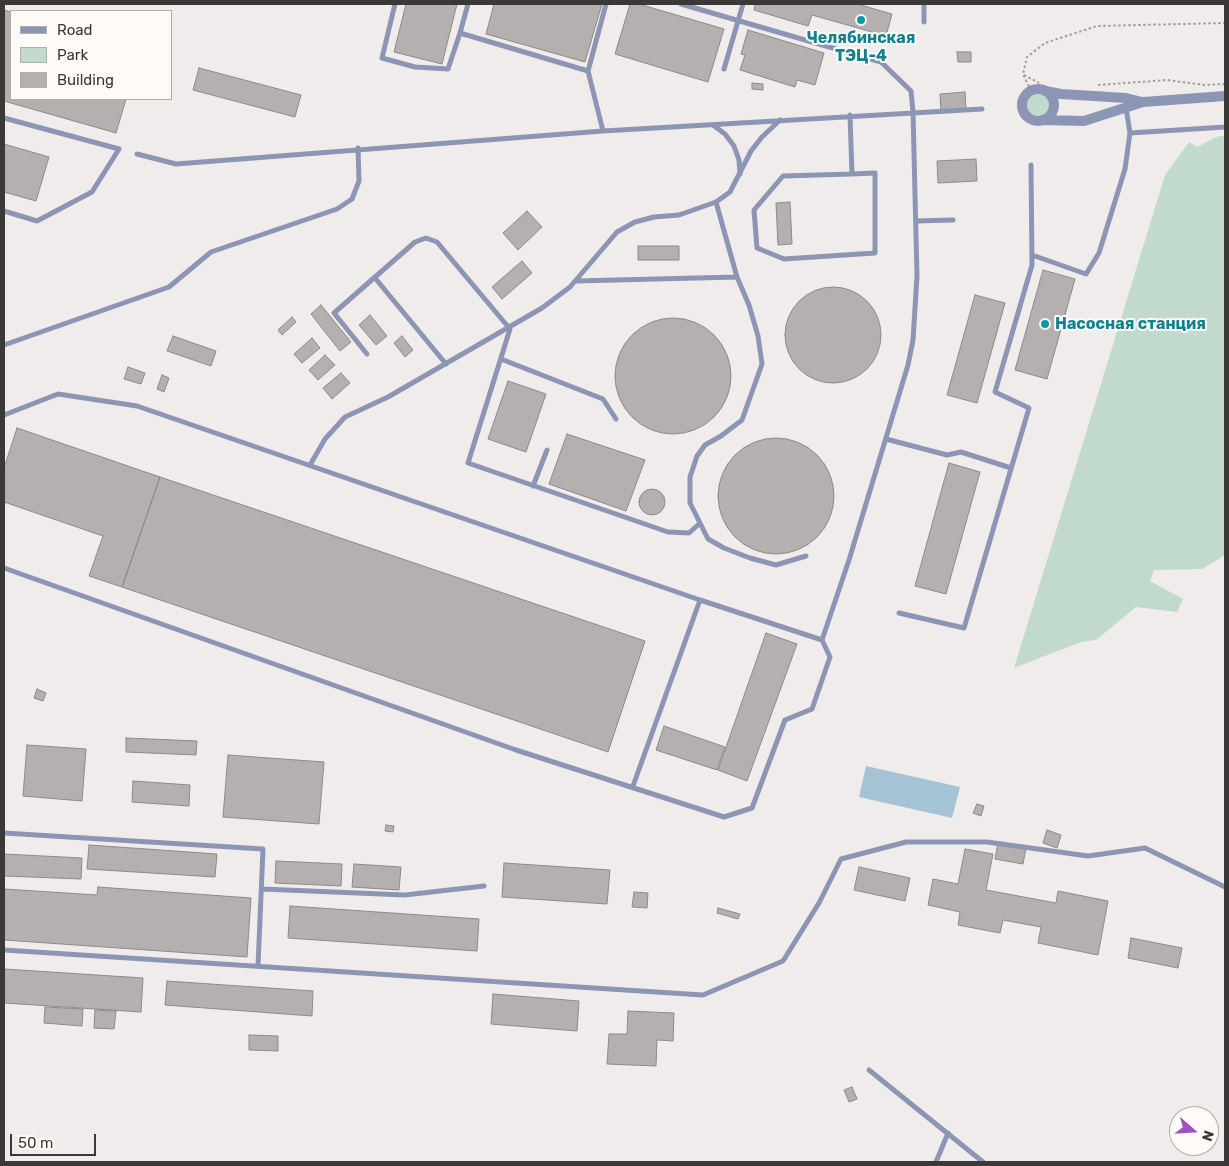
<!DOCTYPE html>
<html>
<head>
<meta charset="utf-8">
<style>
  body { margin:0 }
  #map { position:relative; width:1229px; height:1166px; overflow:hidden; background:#f0eceb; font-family:Rubik,sans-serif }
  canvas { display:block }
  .frame { position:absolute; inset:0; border:5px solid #3a3938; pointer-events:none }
  .legend { position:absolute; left:10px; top:10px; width:162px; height:90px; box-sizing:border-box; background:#fefaf8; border:1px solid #b0adab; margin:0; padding:6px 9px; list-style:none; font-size:15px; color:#3a3938 }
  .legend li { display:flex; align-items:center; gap:10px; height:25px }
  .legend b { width:25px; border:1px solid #b0adab }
  .north { position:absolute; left:1169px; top:1106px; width:50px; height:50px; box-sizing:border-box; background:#fefaf8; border:1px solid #b0adab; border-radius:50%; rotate:109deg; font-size:14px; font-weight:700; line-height:20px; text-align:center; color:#3a3938 }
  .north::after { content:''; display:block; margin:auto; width:18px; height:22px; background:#a150c0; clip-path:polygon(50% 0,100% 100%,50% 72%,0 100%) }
  .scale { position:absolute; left:10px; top:1134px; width:86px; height:22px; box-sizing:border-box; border:2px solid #3a3938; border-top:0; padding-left:6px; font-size:15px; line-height:18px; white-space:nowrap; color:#3a3938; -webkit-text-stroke:4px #fefaf8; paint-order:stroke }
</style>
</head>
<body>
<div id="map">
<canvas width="1229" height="1166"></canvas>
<div class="frame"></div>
<ul class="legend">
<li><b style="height:6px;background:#8c96b4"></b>Road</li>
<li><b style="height:14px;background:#c2d9ce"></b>Park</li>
<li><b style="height:14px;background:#b4b0af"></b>Building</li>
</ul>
<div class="north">N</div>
<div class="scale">50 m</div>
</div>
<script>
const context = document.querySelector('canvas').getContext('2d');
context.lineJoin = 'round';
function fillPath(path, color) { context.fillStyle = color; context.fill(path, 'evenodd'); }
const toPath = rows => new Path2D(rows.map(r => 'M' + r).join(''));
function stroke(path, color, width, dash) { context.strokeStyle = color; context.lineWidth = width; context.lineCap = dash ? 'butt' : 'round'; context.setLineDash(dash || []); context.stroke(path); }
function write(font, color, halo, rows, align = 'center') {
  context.font = font + ' Rubik,sans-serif'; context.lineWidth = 4; context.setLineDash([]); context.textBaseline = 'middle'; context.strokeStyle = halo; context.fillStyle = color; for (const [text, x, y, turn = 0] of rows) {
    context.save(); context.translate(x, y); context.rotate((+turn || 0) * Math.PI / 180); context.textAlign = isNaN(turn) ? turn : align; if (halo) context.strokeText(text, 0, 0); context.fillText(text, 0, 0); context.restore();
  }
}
fillPath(toPath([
  '1026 106a12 12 0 1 1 24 0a12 12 0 1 1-24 0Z',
  [1219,136,1225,136,1225,555,1202,569,1154,570,1150,581,1183,599,1177,612,1136,607,1096,640,1081,642,1014,668,1165,175,1189,142,1197,147]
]), '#c2d9ce');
fillPath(toPath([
  [866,766,960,787,952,818,859,797]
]), '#a4c3d4');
const building = toPath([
  [406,4,457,4,442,64,394,52,406,4],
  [494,4,602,4,585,62,486,34,494,4],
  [630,4,639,4,724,29,708,82,615,54,630,4],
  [755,4,857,4,892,14,886,36,812,15,808,26,754,10,755,4],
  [4,10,11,12,11,99,126,99,116,133,4,101,4,10],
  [748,30,824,53,815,85,797,80,795,87,740,70,745,55,741,54,748,30],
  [957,52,971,52,971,62,958,62,957,52],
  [199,68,301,95,295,117,193,90,199,68],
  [752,83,763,84,763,90,752,89,752,83],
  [965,92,966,111,941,113,940,94,965,92],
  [4,144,49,157,36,201,4,192,4,144],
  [976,159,977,181,938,183,937,161,976,159],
  [790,202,792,244,778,245,776,203,790,202],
  [527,211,542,227,518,250,503,233,527,211],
  [638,246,679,246,679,260,638,260,638,246],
  [522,261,532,273,502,299,492,287,522,261],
  [1043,270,1075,279,1047,379,1015,370,1043,270],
  '785 335a48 48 0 1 1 96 0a48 48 0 1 1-96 0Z',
  [975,295,1005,303,977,403,947,395,975,295],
  [321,305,351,342,340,351,311,314,321,305],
  [370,315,387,336,376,345,359,325,370,315],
  [292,317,296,322,282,335,278,330,292,317],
  '615 376a58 58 0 1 1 116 0a58 58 0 1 1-116 0Z',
  [173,336,216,351,211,366,167,351,173,336],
  [402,336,413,350,405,357,394,343,402,336],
  [312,338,320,348,302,363,294,354,312,338],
  [325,355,335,365,318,380,309,370,325,355],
  [128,367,145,373,141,384,124,379,128,367],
  [341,373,350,383,332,399,323,388,341,373],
  [162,375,169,378,164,392,157,389,162,375],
  [508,381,546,394,526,452,488,439,508,381],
  [17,428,160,477,122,587,89,576,103,536,4,502,4,468,17,428],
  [567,434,645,460,626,511,549,484,567,434],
  '718 496a58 58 0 1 1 116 0a58 58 0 1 1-116 0Z',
  [949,463,980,472,946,594,915,586,949,463],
  [160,477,645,641,608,752,122,587,160,477],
  '639 502a13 13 0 1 1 26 0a13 13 0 1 1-26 0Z',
  [766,633,797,644,747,781,718,770,766,633],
  [37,689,46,693,43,701,34,698,37,689],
  [664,726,725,747,717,770,656,750,664,726],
  [126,738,197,741,196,755,126,752,126,738],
  [27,745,86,749,82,801,23,796,27,745],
  [228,755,324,762,319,824,223,817,228,755],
  [133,781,190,785,189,806,132,802,133,781],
  [977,804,984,806,981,816,973,813,977,804],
  [386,825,394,826,393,832,385,831,386,825],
  [1047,830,1061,835,1057,848,1043,843,1047,830],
  [998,843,1026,848,1023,864,995,859,998,843],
  [89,845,217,854,215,877,87,869,89,845],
  [965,849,993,854,986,890,1056,903,1058,891,1108,901,1098,955,1038,943,1041,927,1003,920,1000,933,958,925,960,912,928,905,933,879,958,884,965,849],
  [4,854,82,858,81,879,4,876,4,854],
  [276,861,342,864,341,886,275,883,276,861],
  [504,863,610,870,607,904,502,897,504,863],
  [354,864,401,867,399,890,352,887,354,864],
  [859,867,910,878,905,901,854,890,859,867],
  [98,887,251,898,247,957,4,940,4,889,97,895,98,887],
  [634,892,648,893,647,908,632,907,634,892],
  [290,906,479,919,477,951,288,938,290,906],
  [718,908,740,914,738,919,717,913,718,908],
  [1131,938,1182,948,1178,968,1128,958,1131,938],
  [4,969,143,978,141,1012,4,1003,4,969],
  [167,981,313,991,312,1016,165,1005,167,981],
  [493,994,579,1001,577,1031,491,1024,493,994],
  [45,1007,83,1009,82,1026,44,1023,45,1007],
  [95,1010,116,1011,114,1029,94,1028,95,1010],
  [628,1011,674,1013,673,1041,657,1040,656,1066,607,1064,609,1034,627,1034,628,1011],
  [249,1035,278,1036,278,1051,249,1050,249,1035],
  [852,1087,857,1099,849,1102,844,1090,852,1087]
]);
fillPath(building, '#b4b0af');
stroke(building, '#8c8988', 1);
stroke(toPath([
  [1024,75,1039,83],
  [1098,85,1167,80,1205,85,1225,84],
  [1031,91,1023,74,1027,57,1045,43,1097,26,1225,23]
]), '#a19f9e', 2, [2.5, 2.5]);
stroke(toPath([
  [395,4,382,58,415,67,448,69,460,33,588,71],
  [924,4,924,22],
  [460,33,468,4],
  [724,69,743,4],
  [1126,108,1130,133,1225,127],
  [850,115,852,174,783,176,754,210,757,248,784,259,875,253,875,173,852,174],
  [4,118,119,149,92,192,37,221,4,211],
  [713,125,725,134,734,146,739,160,740,174],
  [603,131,588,71,606,4],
  [137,154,176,164,603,131,982,109],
  [716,202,737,277,749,305,758,336,762,364,742,420,721,436,705,445,697,456,690,477,690,503,708,539,724,548,750,558,776,565,806,556],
  [916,221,953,220],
  [1032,255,1086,274,1099,253,1125,169,1130,133],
  [375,278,446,364],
  [576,281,737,277],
  [4,345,169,287,211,252,337,209,352,199,359,181,358,148],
  [367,354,334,313,415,242,426,238,437,242,510,329,468,463,668,532,689,533,699,524],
  [501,359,603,399,616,419],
  [4,415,58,394,137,406,700,600],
  [886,439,947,455,961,452,1011,468],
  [310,465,325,439,345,417,388,397,542,308,570,287,617,232,635,222,654,217,679,215,716,202,730,192,751,151,762,137,780,120],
  [533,486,547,450],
  [4,568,516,750,724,817,752,808,785,720,812,709,830,657,822,640,849,560,908,365,913,340,917,276,913,112,911,91,881,62,681,4],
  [899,613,964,628,1029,408,995,392,1032,265,1031,165],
  [633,786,700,600,822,640],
  [4,833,263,849,258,966],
  [262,889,405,895,484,886],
  [4,950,703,995,783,961,819,903,841,859,906,842,987,842,1088,856,1145,848,1225,887],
  [869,1070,983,1162],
  [936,1162,948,1133]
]), '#8c96b4', 5);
stroke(toPath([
  '1022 105a16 16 0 1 1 32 0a16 16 0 1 1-32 0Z',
  [1045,91,1061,94,1126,98,1142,102],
  [1042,120,1084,121,1143,102,1225,96]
]), '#8c96b4', 10);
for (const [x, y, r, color] of [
  [861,20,5,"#0f9aa8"],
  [1045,324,5,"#0f9aa8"]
]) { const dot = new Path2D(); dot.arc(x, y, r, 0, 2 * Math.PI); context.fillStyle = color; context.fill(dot); stroke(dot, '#fefaf8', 2); }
write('bold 16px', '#0d838f', '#fefaf8', [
  ["Челябинская",861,38],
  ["ТЭЦ-4",861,56],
  ["Насосная станция",1055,324,"left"]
]);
</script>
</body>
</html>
